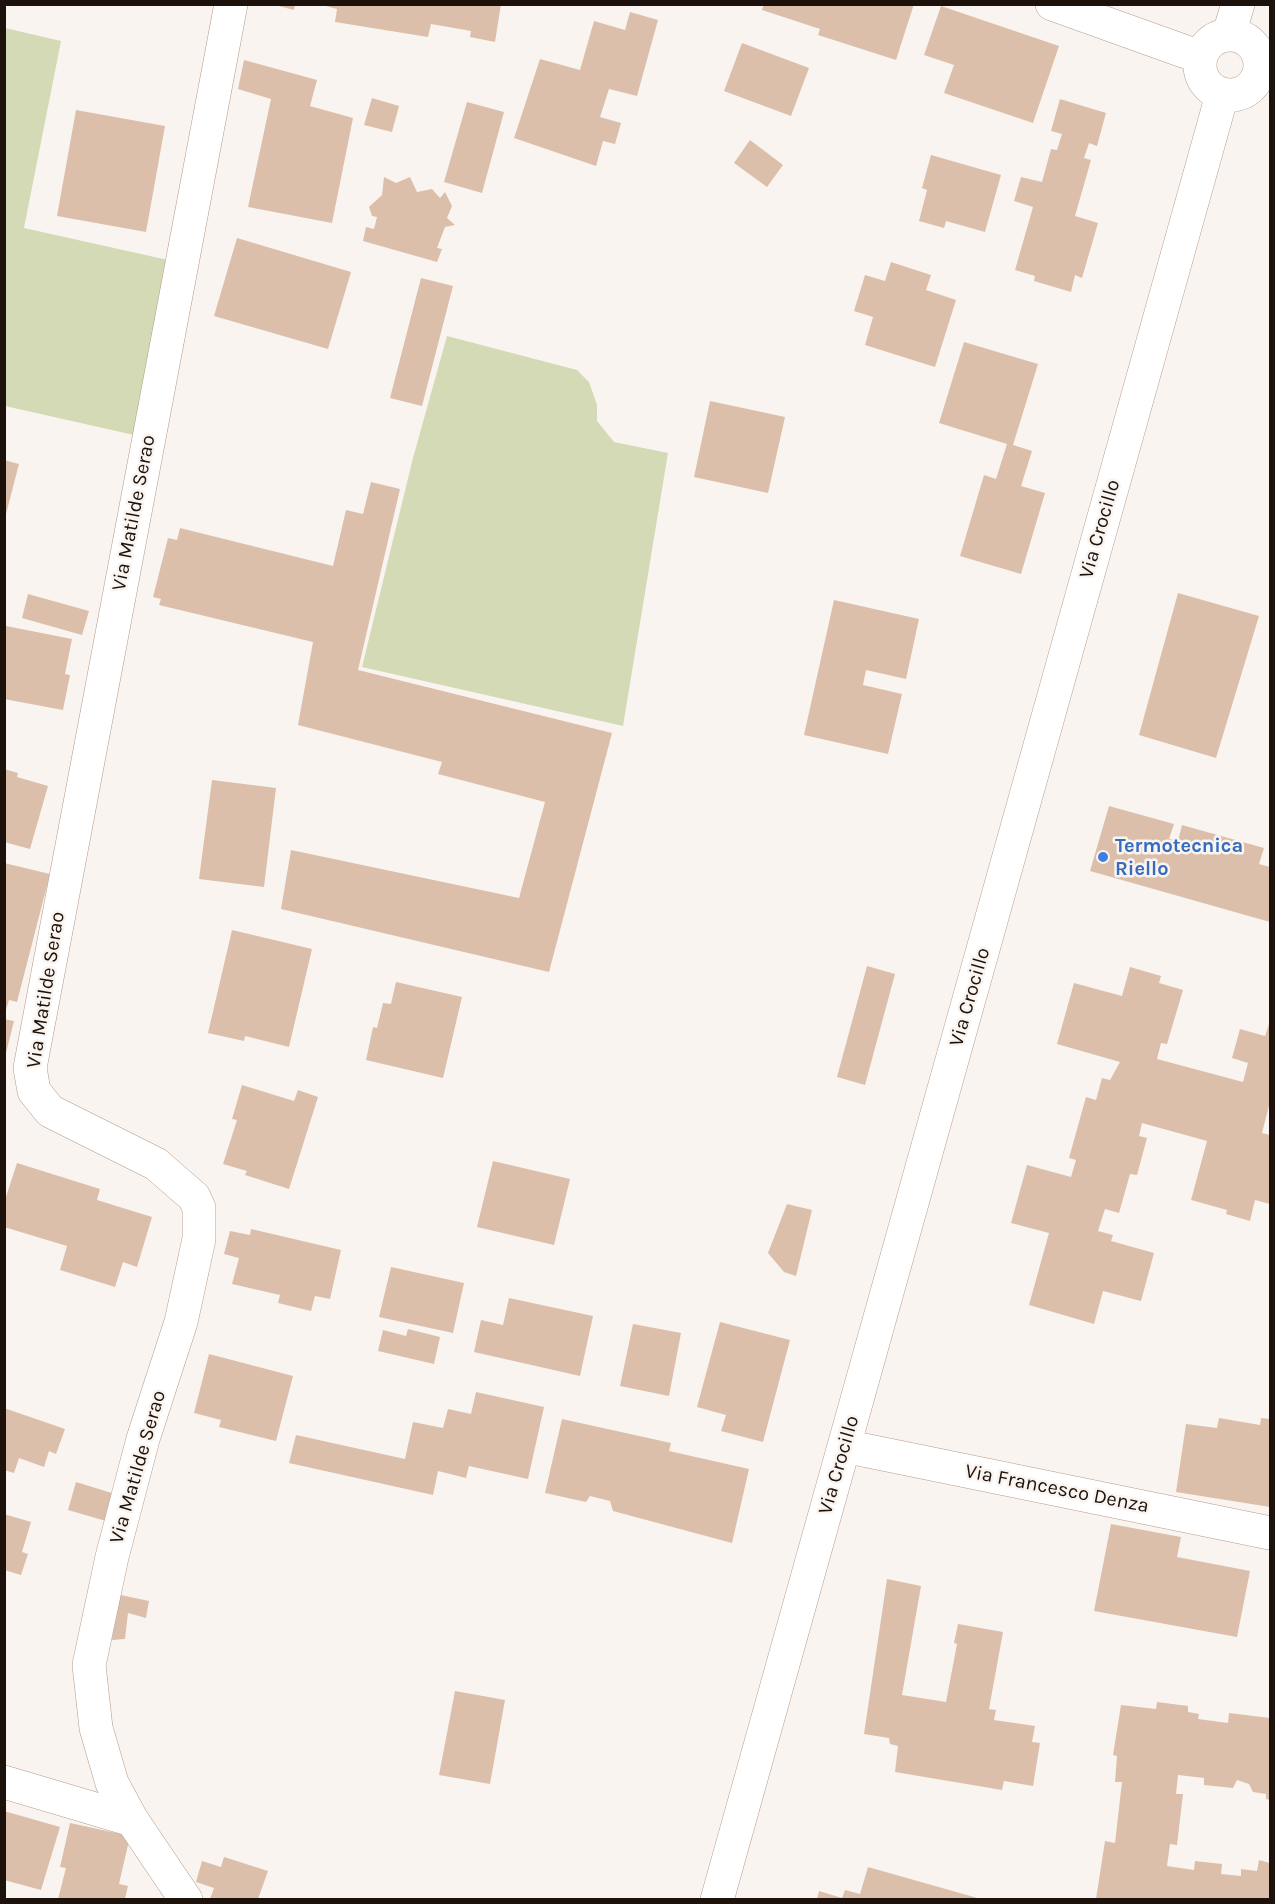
<!DOCTYPE html>
<html>
<head>
<meta charset="utf-8">
<style>
  body { margin:0 }
  #map { position:relative; width:1275px; height:1904px; overflow:hidden; background:#faf4f0; font-family:Karla,sans-serif }
  canvas { display:block }
  .frame { position:absolute; inset:0; border:6px solid #1d120b; pointer-events:none }
</style>
</head>
<body>
<div id="map">
<canvas width="1275" height="1904"></canvas>
<div class="frame"></div>
</div>
<script>
const context = document.querySelector('canvas').getContext('2d');
context.lineJoin = 'round';
function fillPath(path, color) { context.fillStyle = color; context.fill(path, 'evenodd'); }
const toPath = rows => new Path2D(rows.map(r => 'M' + r).join(''));
function stroke(path, color, width, dash) { context.strokeStyle = color; context.lineWidth = width; context.lineCap = dash ? 'butt' : 'round'; context.setLineDash(dash || []); context.stroke(path); }
function write(font, color, halo, rows, align = 'center') {
  context.font = font + ' Karla,sans-serif'; context.lineWidth = 5; context.setLineDash([]); context.textBaseline = 'middle'; context.strokeStyle = halo; context.fillStyle = color; for (const [text, x, y, turn = 0] of rows) {
    context.save(); context.translate(x, y); context.rotate((+turn || 0) * Math.PI / 180); context.textAlign = isNaN(turn) ? turn : align; if (halo) context.strokeText(text, 0, 0); context.fillText(text, 0, 0); context.restore();
  }
}
fillPath(toPath([
  [5,28,61,41,24,228,168,260,134,435,5,406],
  [447,336,577,370,589,382,597,405,597,421,614,442,668,453,623,726,362,667,413,458]
]), '#d4dab6');
fillPath(toPath([
  [271,4,295,4,294,10],
  [318,4,501,4,495,42,470,37,471,31,431,24,428,37,335,22,337,9],
  [764,4,914,4,896,60,818,35,820,29,762,10],
  [941,6,1059,46,1033,123,944,93,954,65,924,55],
  [630,12,658,20,637,96,609,89,600,117,621,123,615,144,603,141,596,166,514,138,540,59,580,70,594,21,625,30],
  [742,43,809,68,791,116,724,91],
  [244,60,317,80,310,106,353,118,332,223,248,207,271,99,238,89],
  [372,98,399,106,392,132,364,125],
  [1060,99,1106,113,1097,146,1089,143,1084,158,1091,160,1075,216,1098,223,1082,278,1075,275,1071,292,1034,281,1035,276,1015,270,1033,207,1014,201,1021,177,1042,182,1051,149,1057,150,1062,134,1051,131],
  [467,102,504,112,482,193,444,182],
  [76,110,165,126,146,232,57,216],
  [750,140,783,165,767,187,734,163],
  [931,155,1001,175,985,232,946,221,944,228,919,221,927,190,922,188],
  [384,177,396,183,410,177,417,192,432,189,440,198,445,192,452,206,447,218,455,225,445,227,437,248,442,249,437,262,363,241,366,227,374,229,377,217,372,216,369,207,382,195],
  [237,238,351,272,328,349,214,316],
  [891,262,931,275,926,290,956,300,935,367,865,345,873,317,854,311,865,275,885,281],
  [421,278,453,286,422,406,390,398],
  [964,342,1038,364,1013,445,1032,451,1021,486,1045,493,1021,574,960,556,984,475,996,479,1007,444,939,423],
  [710,401,785,417,768,493,694,477],
  [4,460,19,464,5,518,4,518],
  [371,482,400,489,358,670,612,733,549,972,281,909,291,850,519,898,545,802,438,774,442,762,298,725,313,642,159,605,161,599,153,597,168,538,177,540,180,528,333,566,346,510,363,514],
  [1178,593,1259,616,1216,758,1139,735],
  [28,594,89,611,82,635,22,618],
  [834,600,919,619,906,679,866,670,863,685,902,694,888,754,804,735],
  [6,626,72,639,65,674,70,675,63,710,4,699],
  [4,769,18,773,17,777,48,786,30,849,4,842],
  [212,780,276,788,264,887,199,879],
  [1109,806,1174,824,1169,839,1178,841,1182,825,1264,848,1259,864,1270,867,1270,922,1090,871],
  [4,863,50,874,17,1002,9,1000,5,1013],
  [232,930,312,949,289,1047,245,1036,244,1041,208,1033],
  [867,966,895,974,865,1085,837,1077],
  [1130,967,1161,976,1159,983,1183,990,1167,1044,1161,1043,1157,1059,1243,1082,1248,1063,1232,1058,1240,1029,1265,1036,1270,1021,1270,1102,1262,1133,1270,1135,1270,1204,1255,1200,1250,1221,1226,1214,1227,1210,1191,1200,1207,1141,1142,1123,1139,1136,1147,1138,1137,1175,1130,1174,1119,1213,1105,1209,1098,1231,1113,1235,1111,1241,1154,1253,1141,1301,1103,1291,1094,1324,1029,1305,1049,1233,1011,1223,1027,1165,1071,1177,1076,1160,1069,1158,1086,1097,1096,1100,1102,1078,1110,1080,1120,1062,1057,1044,1074,983,1122,996],
  [396,982,462,997,443,1078,366,1060,373,1027,377,1028,383,1003,391,1004],
  [4,1019,14,1021,5,1057,4,1057],
  [242,1085,294,1101,298,1090,318,1097,289,1189,245,1175,247,1171,223,1164,237,1120,232,1119],
  [493,1161,570,1179,554,1245,477,1227],
  [17,1163,100,1189,97,1200,152,1217,137,1267,123,1262,115,1287,60,1270,67,1246,4,1227,4,1203],
  [787,1204,812,1210,796,1276,784,1272,768,1253],
  [251,1229,341,1250,330,1299,315,1296,311,1311,278,1303,280,1295,232,1284,239,1258,224,1254,230,1231,250,1235],
  [391,1267,464,1283,453,1333,379,1317],
  [509,1298,593,1316,580,1376,474,1352,481,1320,503,1325],
  [720,1322,790,1340,763,1442,721,1431,726,1415,697,1407],
  [633,1324,681,1333,669,1396,620,1386],
  [408,1329,440,1337,434,1364,378,1351,383,1330,406,1336],
  [209,1354,293,1376,276,1441,219,1427,221,1420,194,1413],
  [476,1392,544,1407,528,1479,469,1466,466,1478,438,1471,433,1495,289,1463,296,1435,405,1459,413,1422,443,1428,448,1409,471,1414],
  [4,1408,65,1429,56,1454,49,1451,44,1467,19,1458,14,1473,4,1470],
  [1219,1418,1260,1425,1261,1418,1270,1419,1270,1507,1176,1492,1186,1424,1217,1428],
  [562,1419,671,1443,669,1451,749,1469,732,1543,613,1511,610,1501,590,1496,586,1502,545,1493],
  [76,1482,115,1494,106,1521,68,1510],
  [4,1514,31,1522,22,1552,28,1554,21,1575,4,1570],
  [1111,1524,1181,1537,1177,1557,1250,1571,1237,1637,1094,1611],
  [887,1579,921,1586,902,1695,946,1702,957,1644,954,1643,958,1624,1003,1632,989,1709,996,1710,994,1720,1035,1726,1032,1742,1040,1743,1033,1786,1004,1781,1002,1790,895,1772,898,1746,890,1744,889,1738,864,1734],
  [116,1594,149,1601,146,1618,128,1613,125,1639,112,1640],
  [455,1691,505,1700,490,1784,439,1775],
  [1157,1702,1188,1706,1188,1712,1199,1714,1198,1719,1228,1723,1229,1713,1270,1718,1270,1800,1266,1799,1266,1794,1253,1792,1249,1784,1237,1780,1233,1788,1204,1785,1204,1778,1178,1775,1176,1794,1183,1794,1177,1845,1170,1844,1167,1866,1194,1870,1195,1861,1222,1864,1221,1874,1241,1876,1241,1869,1257,1871,1259,1860,1270,1863,1270,1899,1096,1899,1105,1841,1115,1843,1122,1782,1115,1782,1117,1756,1113,1755,1121,1705,1156,1709],
  [4,1811,60,1827,41,1890,4,1880],
  [70,1823,130,1836,119,1884,128,1886,125,1899,58,1899,66,1868,60,1867],
  [224,1857,268,1871,258,1899,210,1899,214,1888,196,1882,202,1861,221,1867],
  [868,1867,981,1899,817,1899,819,1891,842,1898,845,1890,860,1894]
]), '#dbbfaa');
const minor = toPath([
  [1052,4,1200,57],
  [1229,34,1238,4],
  '1200 65a30 30 0 1 1 60 0a30 30 0 1 1-60 0Z',
  [844,1446,1270,1533],
  [4,1782,132,1820],
  [186,1900,132,1820,112,1783,96,1728,89,1665,112,1557,143,1439,181,1322,199,1239,199,1208,194,1197,156,1164,50,1111,34,1091,30,1068,231,4],
  [717,1900,1222,95]
]);
stroke(minor, '#b89b88', 34);
stroke(minor, '#fff', 33);
for (const [x, y, r, color] of [
  [1103,857,6,"#3f7fe0"]
]) { const dot = new Path2D(); dot.arc(x, y, r, 0, 2 * Math.PI); context.fillStyle = color; context.fill(dot); stroke(dot, '#faf4f0', 2); }
write('20px', '#1d120b', '#faf4f0', [
  ["Via Matilde Serao",134,513,-79],
  ["Via Crocillo",1100,529,-74],
  ["Via Matilde Serao",46,990,-81],
  ["Via Crocillo",970,997,-74],
  ["Via Crocillo",839,1465,-74],
  ["Via Matilde Serao",138,1467,-74],
  ["Via Francesco Denza",1057,1489,11]
]);
write('bold 20px', '#366cbe', '#faf4f0', [
  ["Termotecnica",1115,846],
  ["Riello",1115,869]
], 'left');
</script>
</body>
</html>
